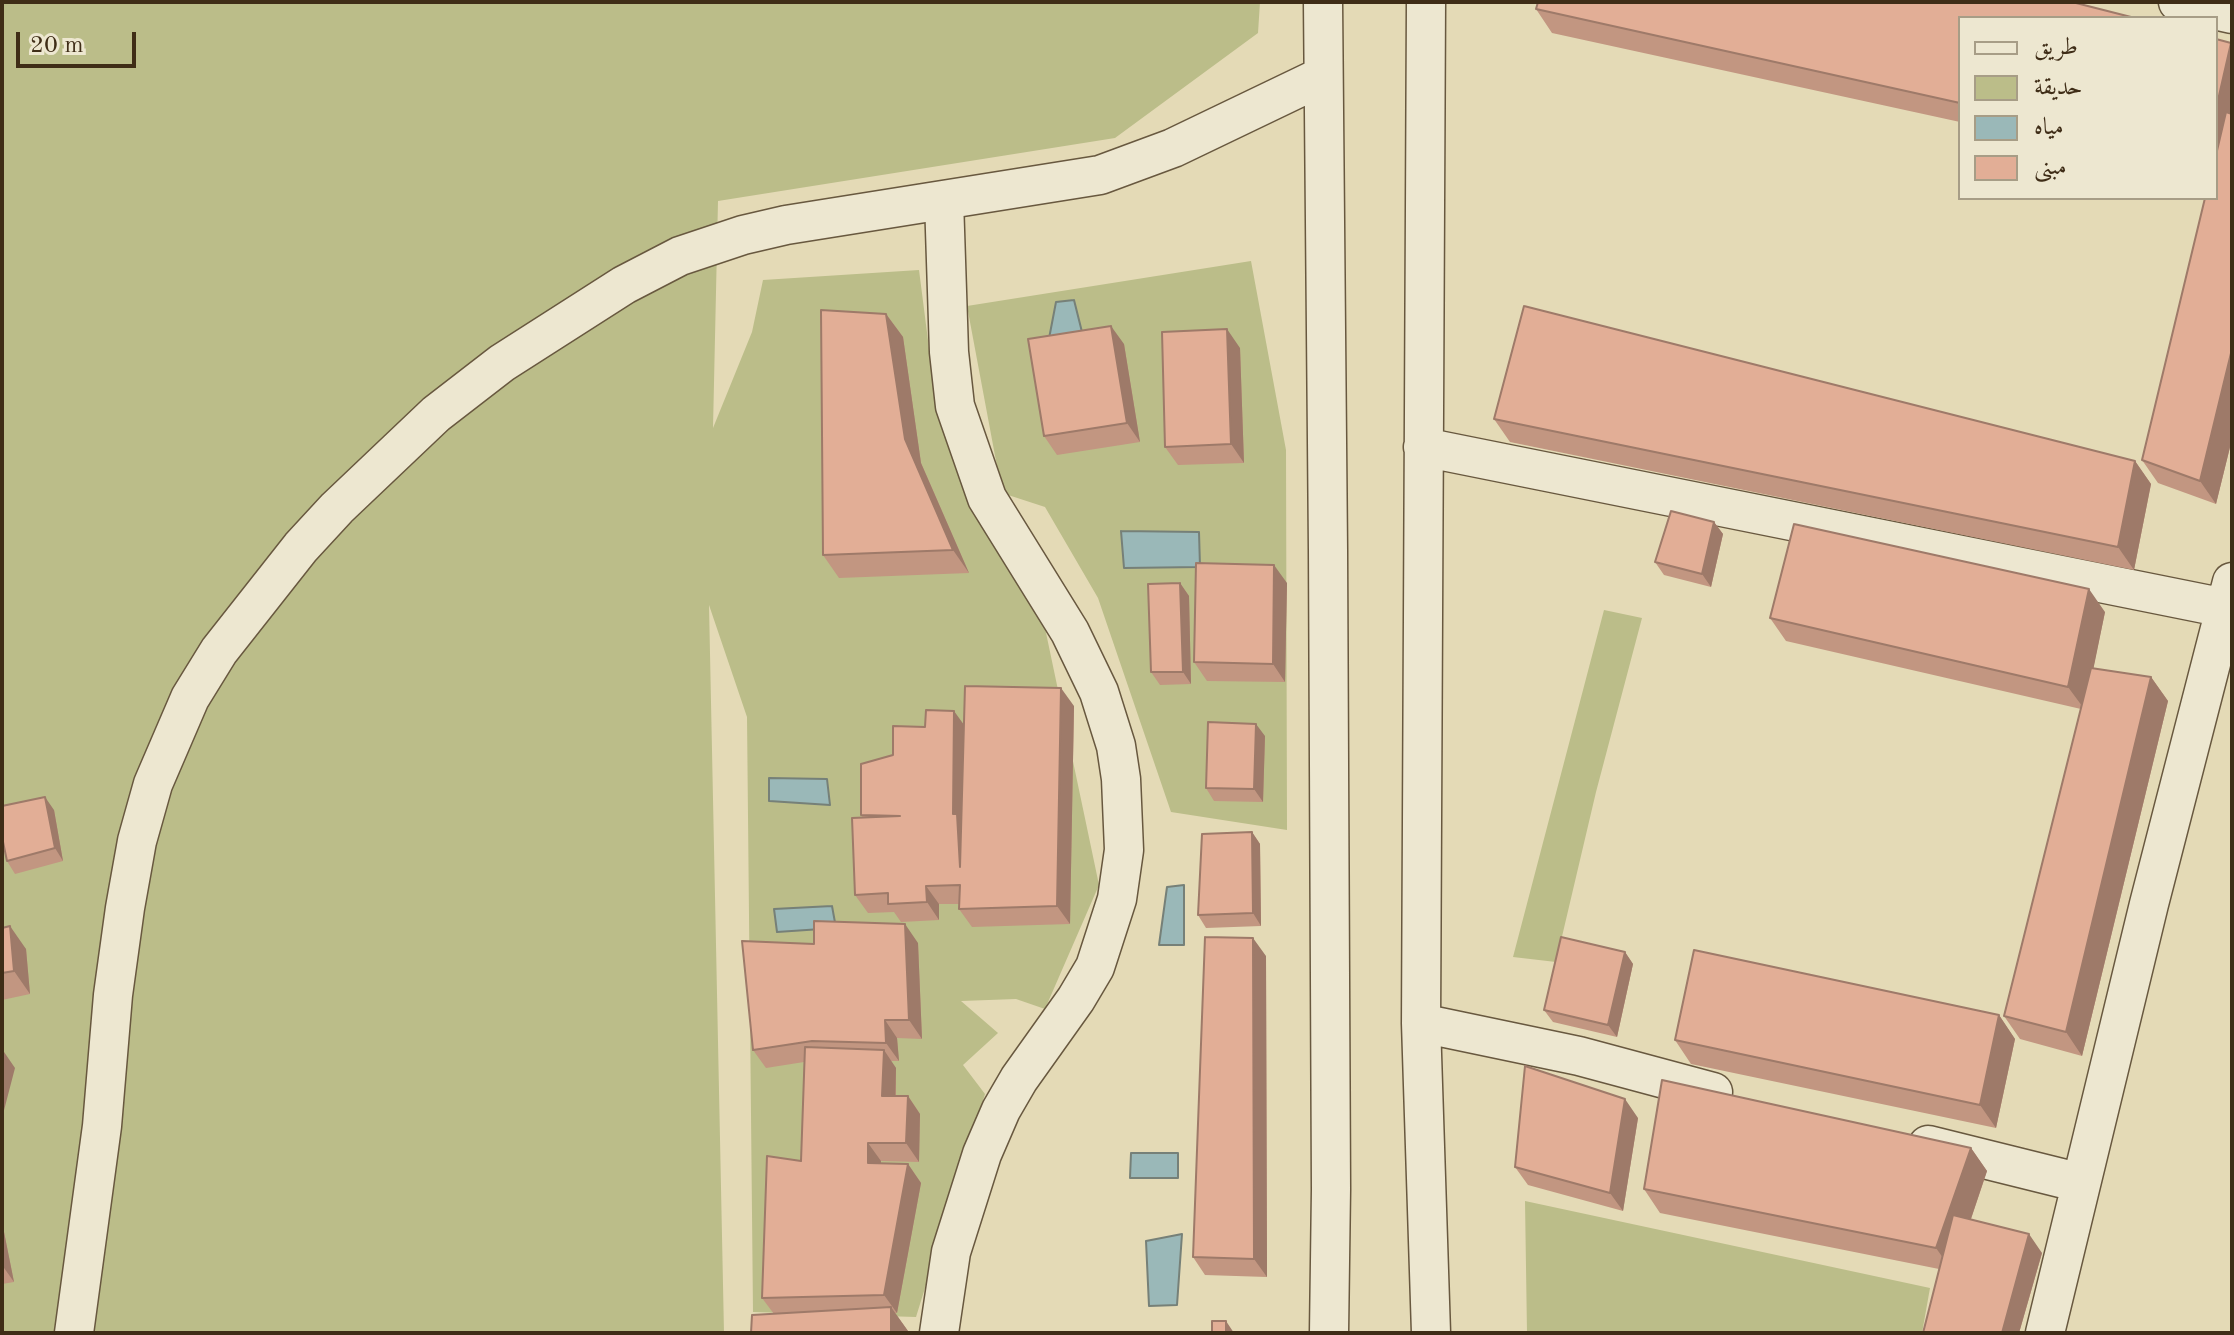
<!DOCTYPE html>
<html>
<head>
<meta charset="utf-8">
<style>
  body { margin:0 }
  #map { position:relative; width:2234px; height:1335px; overflow:hidden; background:#e4dab6; font-family:"Old Standard TT",Amiri,serif }
  canvas { display:block }
  .frame { position:absolute; inset:0; border:4px solid #3f2d17; pointer-events:none }
  .legend { position:absolute; left:1958px; top:16px; width:260px; height:184px; box-sizing:border-box; background:#ede7d0; border:2px solid #a79d86; margin:0; padding:10px 14px; list-style:none; font-size:24px; color:#3f2d17 }
  .legend li { display:flex; align-items:center; gap:16px; height:40px }
  .legend b { width:40px; border:2px solid #a79d86 }
  .scale { position:absolute; left:16px; top:32px; width:120px; height:36px; box-sizing:border-box; border:4px solid #3f2d17; border-top:0; padding-left:10px; font-size:24px; line-height:28px; white-space:nowrap; color:#3f2d17; -webkit-text-stroke:6px #ede7d0; paint-order:stroke }
</style>
</head>
<body>
<div id="map">
<canvas width="2234" height="1335"></canvas>
<div class="frame"></div>
<ul class="legend">
<li><b style="height:10px;background:#ede7d0"></b>طريق</li>
<li><b style="height:22px;background:#bbbd89"></b>حديقة</li>
<li><b style="height:22px;background:#9ab8b8"></b>مياه</li>
<li><b style="height:22px;background:#e2ae96"></b>مبنى</li>
</ul>
<div class="scale">20 m</div>
</div>
<script>
const context = document.querySelector('canvas').getContext('2d');
context.lineJoin = 'round';
function fillPath(path, color) { context.fillStyle = color; context.fill(path, 'evenodd'); }
const toPath = rows => new Path2D(rows.map(r => 'M' + r).join(''));
function stroke(path, color, width, dash) { context.strokeStyle = color; context.lineWidth = width; context.lineCap = dash ? 'butt' : 'round'; context.setLineDash(dash || []); context.stroke(path); }
fillPath(toPath([
  [2,2,1260,2,1258,33,1115,138,718,201,713,428,752,332,763,280,919,270,935,395,1041,609,1099,885,1045,1009,1016,999,961,1001,998,1033,963,1065,985,1094,916,1317,753,1312,747,717,709,605,724,1333,2,1333],
  [1251,261,1286,450,1287,830,1171,812,1098,598,1045,507,1002,493,967,306],
  [1604,610,1642,618,1596,792,1556,962,1513,957],
  [1525,1201,1930,1288,1922,1333,1527,1333]
]), '#bbbd89');
const water = toPath([
  [1074,300,1085,344,1047,349,1056,302,1074,300],
  [1121,531,1199,532,1200,567,1124,568,1121,531],
  [769,778,827,779,830,805,769,801,769,778],
  [1184,885,1184,945,1159,945,1167,887,1184,885],
  [832,906,836,928,777,932,774,909,832,906],
  [1131,1153,1178,1153,1178,1178,1130,1178,1131,1153],
  [1182,1234,1177,1305,1149,1306,1146,1241,1182,1234]
]);
fillPath(water, '#9ab8b8');
stroke(water, '#768078', 2);
const minor = toPath([
  [1323,2,1328,550,1331,1189,1329,1333],
  [1426,2,1421,1023,1431,1333],
  [2178,2,2232,14],
  [1423,447,2225,608],
  [1421,1023,1579,1056,1713,1092],
  [1928,1145,2081,1183],
  [74,1333,102,1126,113,995,125,908,137,841,153,784,190,698,219,651,301,547,337,508,436,414,502,363,624,285,680,256,743,235,786,225,1100,175,1173,148,1323,76],
  [939,1333,951,1252,982,1154,1001,1110,1019,1079,1076,999,1095,967,1117,899,1124,850,1121,779,1116,746,1099,692,1070,632,987,498,955,406,949,352,944,200],
  [2045,1333,2149,904,2232,582]
]);
stroke(minor, '#68583f', 41);
stroke(minor, '#ede7d0', 38);
fillPath(toPath([
  [1536,9,1960,18,1960,122,1552,33],
  [2232,44,2232,439,2216,504,2158,483,2142,460,2216,198],
  [886,314,903,337,921,463,969,573,839,578,823,555],
  [1124,344,1140,442,1057,455,1044,436],
  [1240,348,1244,463,1178,465,1165,447],
  [1494,419,2135,461,2151,484,2134,570,1510,442],
  [1714,522,1723,534,1711,587,1664,575,1655,562],
  [1180,583,1189,596,1191,684,1160,685,1151,672],
  [1287,583,1285,682,1207,681,1194,662],
  [2105,612,2093,669,2151,677,2168,701,2082,1056,2020,1039,2004,1016,2081,709,1786,641,1770,618],
  [1074,706,1070,924,972,927,959,909,959,904,939,904,939,920,901,922,894,912,868,913,855,895,863,818,861,815,893,755,925,727,964,725],
  [1265,736,1263,802,1214,801,1206,788],
  [54,810,63,861,15,874,7,861],
  [1252,832,1260,844,1261,926,1206,928,1198,915],
  [2,928,26,949,30,994,2,1000],
  [918,943,922,1039,897,1038,899,1061,891,1061,896,1068,896,1096,908,1096,920,1114,919,1162,881,1161,881,1163,908,1164,921,1183,897,1313,895,1313,908,1331,908,1333,751,1333,774,1314,762,1298,801,1161,804,1062,766,1068,753,1050,814,944],
  [1625,952,1633,964,1617,1037,1553,1022,1544,1010],
  [1266,956,1267,1277,1205,1275,1193,1257],
  [1999,1015,2015,1039,1996,1128,1691,1064,1675,1040],
  [1638,1118,1623,1211,1528,1185,1515,1167],
  [1971,1148,1987,1171,1971,1219,2042,1253,2019,1333,1923,1333,1939,1269,1660,1213,1644,1189],
  [2,1222,14,1282,2,1284]
]), '#c29681');
fillPath(toPath([
  [2231,43,2232,134,2216,172,2216,109],
  [886,314,903,337,921,463,969,573,953,550,905,439],
  [1111,326,1124,344,1140,442,1127,423],
  [1227,329,1240,348,1244,463,1231,444],
  [2232,349,2232,439,2216,504,2200,481],
  [2135,461,2151,484,2134,570,2118,547],
  [1714,522,1723,534,1711,587,1702,574],
  [1274,565,1287,583,1285,682,1273,664],
  [1180,583,1189,596,1191,684,1183,672],
  [2089,589,2105,612,2085,710,2068,687],
  [2151,677,2168,701,2082,1056,2066,1032],
  [1061,688,1074,706,1070,924,1057,906],
  [954,711,967,729,960,867,953,814],
  [1256,724,1265,736,1263,802,1254,789],
  [45,797,54,810,63,861,55,848],
  [1252,832,1260,844,1261,926,1253,913],
  [926,886,939,904,939,920,927,902],
  [905,924,918,943,922,1039,909,1020],
  [10,926,26,949,30,994,14,971],
  [1253,938,1266,956,1267,1277,1254,1259],
  [1625,952,1633,964,1617,1037,1608,1025],
  [1999,1015,2015,1039,1996,1128,1980,1105],
  [885,1020,897,1038,899,1061,886,1043],
  [2,1049,15,1068,2,1118],
  [884,1050,896,1068,895,1114,882,1096],
  [908,1096,920,1114,919,1162,906,1143],
  [1625,1099,1638,1118,1623,1211,1610,1193],
  [868,1143,881,1161,880,1181,868,1163],
  [1971,1148,1987,1171,1953,1272,1936,1248],
  [908,1164,921,1183,897,1313,884,1295],
  [2,1222,14,1282,2,1265],
  [2029,1234,2042,1253,2019,1333,2002,1333],
  [891,1307,908,1331,908,1333,891,1333],
  [1226,1321,1234,1333,1226,1333]
]), '#9e7a69');
const building = toPath([
  [1538,2,2072,2,2135,18,1960,18,1960,103,1536,9,1538,2],
  [2216,39,2231,43,2216,109,2216,39],
  [2226,112,2232,114,2232,349,2200,481,2142,460,2205,198,2216,198,2216,155,2226,112],
  [1524,306,2135,461,2118,547,1494,419,1524,306],
  [821,310,886,314,905,439,953,550,823,555,821,310],
  [1111,326,1127,423,1044,436,1028,339,1111,326],
  [1227,329,1231,444,1165,447,1162,332,1227,329],
  [1671,511,1714,522,1702,574,1655,562,1671,511],
  [1794,524,2089,589,2068,687,1770,618,1794,524],
  [1196,563,1274,565,1273,664,1194,662,1196,563],
  [1180,583,1183,672,1151,672,1148,584,1180,583],
  [2091,668,2151,677,2066,1032,2004,1016,2091,668],
  [965,686,1061,688,1057,906,959,909,960,885,926,886,927,902,888,904,888,893,855,895,852,818,900,816,861,815,861,764,893,755,893,726,925,727,926,710,954,711,953,814,957,814,960,867,965,686],
  [1208,722,1256,724,1254,789,1206,788,1208,722],
  [45,797,55,848,7,861,2,837,2,806,45,797],
  [1252,832,1253,913,1198,915,1202,834,1252,832],
  [814,921,905,924,909,1020,885,1020,886,1043,812,1041,753,1050,742,941,814,944,814,921],
  [10,926,14,971,2,973,2,928,10,926],
  [1205,937,1253,938,1254,1259,1193,1257,1205,937],
  [1561,937,1625,952,1608,1025,1544,1010,1561,937],
  [1694,950,1999,1015,1980,1105,1675,1040,1694,950],
  [805,1047,884,1050,882,1096,908,1096,906,1143,868,1143,868,1163,908,1164,884,1295,762,1298,767,1156,801,1161,805,1047],
  [1525,1066,1625,1099,1610,1193,1515,1167,1525,1066],
  [1662,1080,1971,1148,1936,1248,1644,1189,1662,1080],
  [1953,1215,2029,1234,2002,1333,1923,1333,1953,1215],
  [891,1307,891,1333,751,1333,752,1315,891,1307],
  [1212,1321,1226,1321,1226,1333,1212,1333,1212,1321]
]);
fillPath(building, '#e2ae96');
stroke(building, '#9e7a69', 2);
</script>
</body>
</html>
